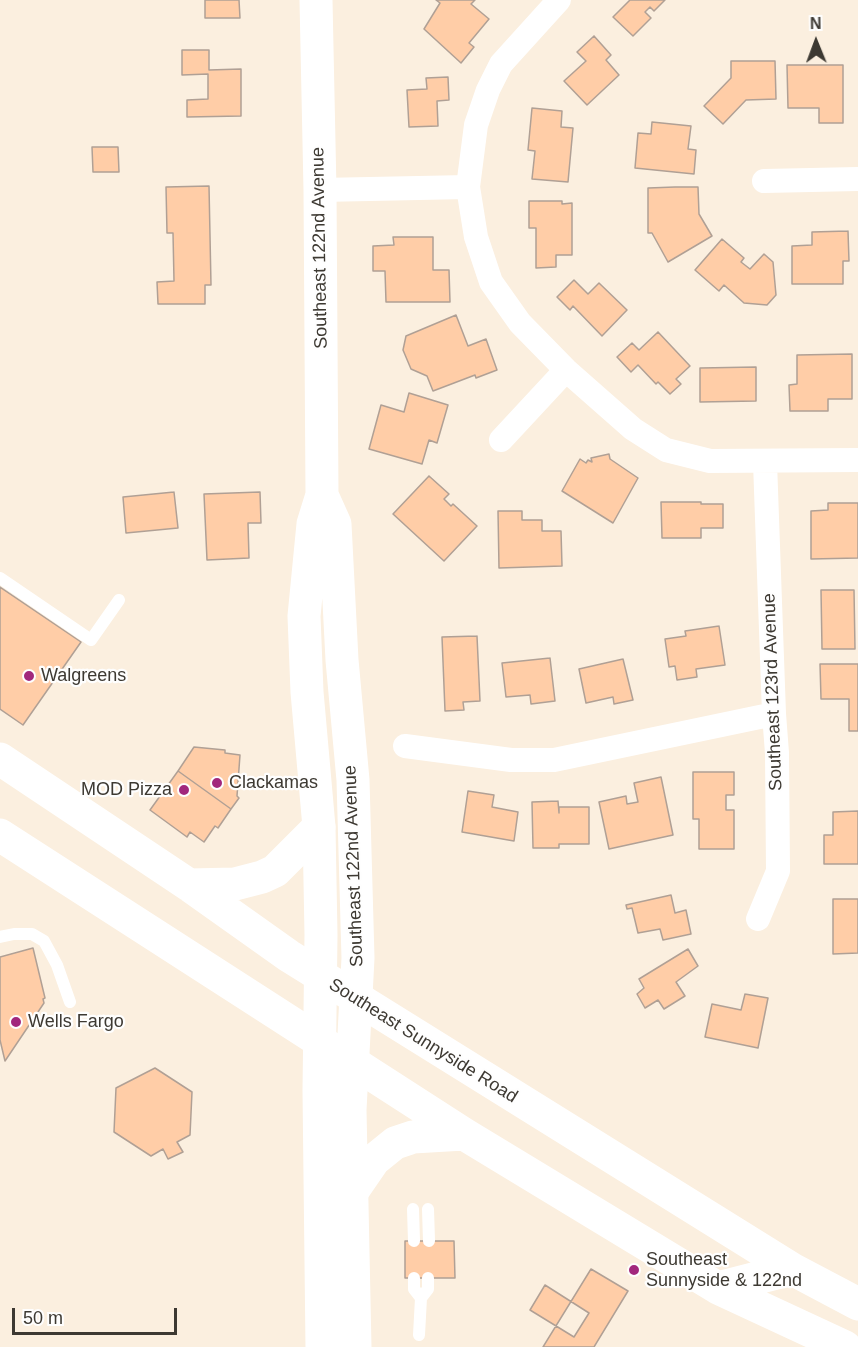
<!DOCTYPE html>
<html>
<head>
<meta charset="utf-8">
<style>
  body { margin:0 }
  #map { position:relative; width:858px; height:1347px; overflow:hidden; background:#fbefdf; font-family:Arial,sans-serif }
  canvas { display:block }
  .north { position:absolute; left:786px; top:12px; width:60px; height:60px; -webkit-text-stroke:4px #fefefe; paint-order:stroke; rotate:359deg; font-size:16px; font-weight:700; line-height:24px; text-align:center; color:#3d3932 }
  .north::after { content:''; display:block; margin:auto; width:21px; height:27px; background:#3d3932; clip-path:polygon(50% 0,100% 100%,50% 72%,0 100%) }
  .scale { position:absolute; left:12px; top:1308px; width:165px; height:27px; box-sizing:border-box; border:3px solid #3d3932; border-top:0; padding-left:8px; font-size:18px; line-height:21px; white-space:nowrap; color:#3d3932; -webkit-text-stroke:4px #fefefe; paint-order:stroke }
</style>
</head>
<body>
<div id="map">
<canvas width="858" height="1347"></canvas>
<div class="north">N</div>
<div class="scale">50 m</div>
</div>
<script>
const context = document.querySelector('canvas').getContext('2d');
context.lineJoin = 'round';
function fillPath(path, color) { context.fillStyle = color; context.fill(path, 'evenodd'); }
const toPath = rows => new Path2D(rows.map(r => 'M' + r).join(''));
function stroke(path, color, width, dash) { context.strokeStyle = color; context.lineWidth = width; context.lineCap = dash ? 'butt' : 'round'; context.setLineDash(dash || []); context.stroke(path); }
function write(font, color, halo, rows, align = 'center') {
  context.font = font + ' Arial,sans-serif'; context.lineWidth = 4.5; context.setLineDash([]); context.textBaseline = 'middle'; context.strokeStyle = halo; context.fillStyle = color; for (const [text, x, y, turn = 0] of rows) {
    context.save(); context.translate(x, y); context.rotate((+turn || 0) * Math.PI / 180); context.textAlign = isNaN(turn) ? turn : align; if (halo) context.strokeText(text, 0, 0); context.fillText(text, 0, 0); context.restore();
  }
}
const building = toPath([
  [205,0,239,0,240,18,205,18,205,0],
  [436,0,475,0,471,4,489,19,469,43,474,47,461,63,424,29,440,3,436,0],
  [630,0,665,0,654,11,650,7,645,12,651,18,633,36,613,17,630,0],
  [594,36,611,55,606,60,619,75,587,105,564,81,586,61,577,52,594,36],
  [182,50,209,50,209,70,241,69,241,116,187,117,187,100,208,99,208,74,182,75,182,50],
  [731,61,775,61,776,99,746,100,723,124,704,106,731,78,731,61],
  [787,65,843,65,843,123,819,123,819,108,788,108,787,65],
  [448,77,449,100,437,101,438,126,409,127,407,90,427,89,426,78,448,77],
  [532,108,562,111,561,127,573,128,568,182,532,179,535,151,528,150,532,108],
  [652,122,691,126,688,149,696,150,694,174,635,168,638,133,651,134,652,122],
  [92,147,118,147,119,172,93,172,92,147],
  [209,186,211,285,205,285,205,304,158,304,157,282,174,281,173,233,167,233,166,187,209,186],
  [675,187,698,187,699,214,712,236,668,262,652,233,648,233,648,188,675,187],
  [529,201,562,201,562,204,572,203,572,255,556,255,556,267,536,268,536,228,529,228,529,201],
  [848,231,849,261,843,261,843,284,792,284,792,246,812,245,812,232,848,231],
  [393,237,433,237,433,270,449,270,450,302,386,302,385,271,373,271,373,246,394,245,393,237],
  [722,239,744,258,741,262,750,269,764,254,773,262,776,295,767,305,744,303,724,285,719,291,695,270,722,239],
  [574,280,588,294,599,283,627,310,602,336,573,306,570,310,557,297,574,280],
  [456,315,468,346,486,339,497,370,476,378,475,375,433,391,427,376,411,369,403,350,406,336,456,315],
  [658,332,690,366,676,379,681,384,670,394,658,382,656,384,638,365,631,372,617,357,632,343,639,350,658,332],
  [852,354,852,399,828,399,828,411,790,411,789,385,797,384,797,355,852,354],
  [756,367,756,401,700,402,700,368,756,367],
  [409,393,448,405,437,443,429,440,422,464,369,449,381,405,404,412,409,393],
  [609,454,610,459,638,478,613,523,562,491,580,459,586,463,588,460,592,462,591,458,609,454],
  [429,476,449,494,444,499,451,506,453,504,477,526,444,561,393,514,429,476],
  [174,492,178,528,126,533,123,497,174,492],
  [260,492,261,523,248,523,249,558,207,560,204,494,260,492],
  [661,502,701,502,701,504,723,504,723,528,701,528,701,538,662,538,661,502],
  [828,503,858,503,858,558,811,559,811,511,828,510,828,503],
  [498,511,522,511,522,520,542,520,542,531,561,531,562,566,499,568,498,511],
  [0,587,81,642,23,725,0,709,0,587],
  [821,590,854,590,855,649,822,649,821,590],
  [719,626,725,665,696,669,697,677,677,680,675,666,669,667,665,639,686,636,685,631,719,626],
  [477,636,480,701,463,702,464,710,445,711,442,637,477,636],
  [550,658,555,701,531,704,530,695,506,697,502,663,550,658],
  [623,659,633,700,614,704,613,697,586,703,579,669,623,659],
  [820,664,858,664,858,731,849,731,849,699,821,699,820,664],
  [194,747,225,750,225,753,240,755,237,796,239,798,231,809,178,771,194,747],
  [178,771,231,809,218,828,215,826,204,842,190,832,187,837,150,810,178,771],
  [693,772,734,772,734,795,726,795,726,810,734,810,734,849,699,849,699,819,693,819,693,772],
  [661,777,673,835,609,849,599,802,626,796,627,804,638,802,634,783,661,777],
  [468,791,494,795,492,807,518,812,514,841,462,832,468,791],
  [558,801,559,813,559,807,589,807,589,844,559,844,559,848,533,848,532,802,558,801],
  [858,811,858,864,824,864,824,835,833,835,833,812,858,811],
  [671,895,675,913,686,910,691,934,663,940,660,929,638,933,632,908,627,909,626,905,671,895],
  [833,899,858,899,858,953,833,954,833,899],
  [33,948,45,998,43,999,44,1003,5,1061,0,1040,0,957,33,948],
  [688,949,698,966,676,982,685,996,664,1009,658,1000,645,1008,637,994,644,988,639,979,688,949],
  [745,994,768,998,758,1048,705,1037,712,1004,741,1010,745,994],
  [155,1068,192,1092,190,1135,177,1142,183,1152,168,1159,163,1149,151,1156,114,1132,116,1088,155,1068],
  [405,1241,454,1241,455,1278,405,1278,405,1241],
  [591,1269,628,1291,594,1347,543,1347,591,1269],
  [545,1285,589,1313,574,1337,530,1310,545,1285]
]);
fillPath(building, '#ffcda7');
stroke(building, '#b0a095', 1.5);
stroke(toPath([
  [0,578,91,640,119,600],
  [0,937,14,934,32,934,44,941,57,965,70,1002],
  [413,1209,414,1241],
  [428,1209,429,1241],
  [414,1278,414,1289,421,1298,419,1335],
  [421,1298,428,1289,428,1278]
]), '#fff', 12);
stroke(toPath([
  [559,0,501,64,488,90,476,125,468,187,476,237,491,282,520,323,566,370,633,429,666,450,710,461,858,460],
  [764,181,858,179],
  [320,190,468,187],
  [501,440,566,370],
  [405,746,511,760,554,760,774,714],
  [758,919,778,871,777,753,774,714,765,462]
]), '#fff', 24);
stroke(toPath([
  [316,0,320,190,322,495,313,524,304,616,307,692,319,827,321,935,319,1090,322,1347],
  [322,495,335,524,342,660,353,780,358,958,350,1110,355,1347]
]), '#fff', 33);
stroke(toPath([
  [0,759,189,885,289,956,792,1269,858,1304],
  [0,835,464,1134,718,1288,845,1347],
  [189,885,235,884,262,877,275,871,319,827],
  [352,1192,374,1160,395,1143,413,1137,464,1134],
  [718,1288,792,1269]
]), '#fff', 33);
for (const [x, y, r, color] of [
  [29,676,6,"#a2277c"],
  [217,783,6,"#a2277c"],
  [184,790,6,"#a2277c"],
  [16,1022,6,"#a2277c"],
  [634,1270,6,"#a2277c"]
]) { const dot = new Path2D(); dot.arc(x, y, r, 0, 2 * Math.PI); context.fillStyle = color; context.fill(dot); stroke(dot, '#fefefe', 2); }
write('18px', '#3d3932', '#fefefe', [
  ["Southeast 122nd Avenue",320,248,-91],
  ["Southeast 123rd Avenue",773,692,-92],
  ["Southeast 122nd Avenue",354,866,-92],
  ["Southeast Sunnyside Road",423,1041,32]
]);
write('18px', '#3d3932', '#fefefe', [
  ["Walgreens",41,676],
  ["Clackamas",229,783],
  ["MOD Pizza",172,790,"right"],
  ["Wells Fargo",28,1022],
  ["Southeast",646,1260],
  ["Sunnyside & 122nd",646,1281]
], 'left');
</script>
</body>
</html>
